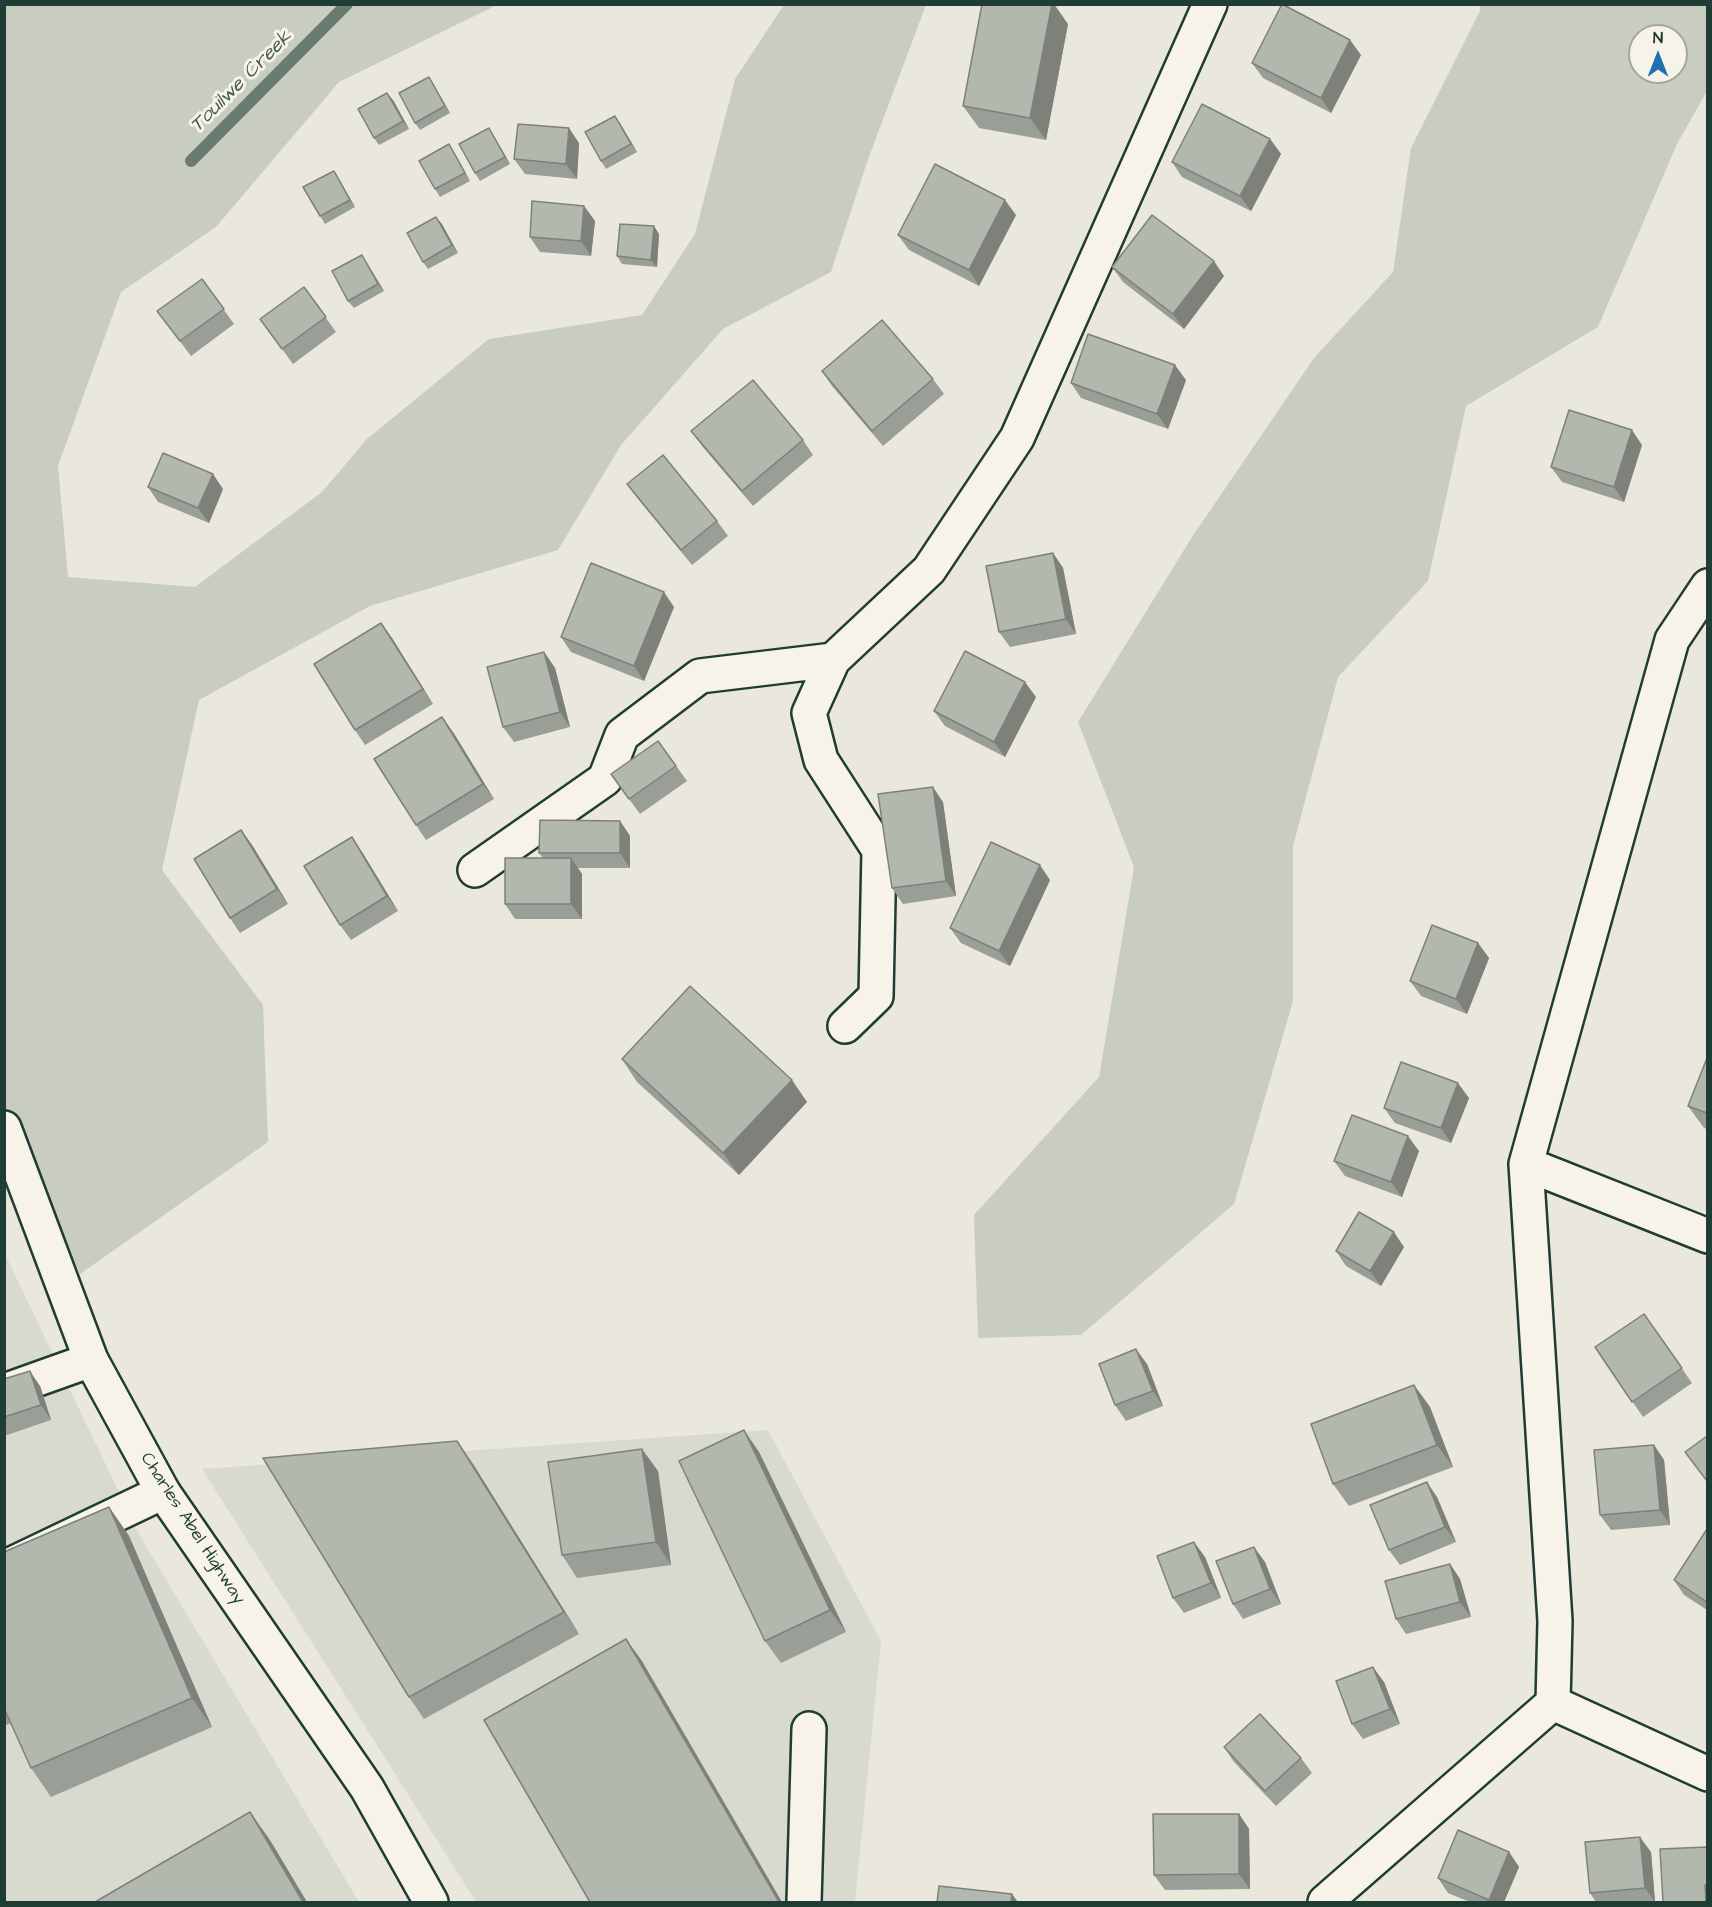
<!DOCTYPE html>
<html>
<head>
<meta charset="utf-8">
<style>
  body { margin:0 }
  #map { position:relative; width:1712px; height:1907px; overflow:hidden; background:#eae8dd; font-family:"Architects Daughter",sans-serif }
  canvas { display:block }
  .frame { position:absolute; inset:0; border:6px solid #1f3d34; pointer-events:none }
  .north { position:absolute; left:1628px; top:24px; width:60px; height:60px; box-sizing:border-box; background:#f7f3e8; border:2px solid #a1aaa0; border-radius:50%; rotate:0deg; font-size:16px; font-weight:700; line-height:24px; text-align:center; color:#1f3d34 }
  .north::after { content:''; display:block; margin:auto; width:21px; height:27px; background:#1f6fb2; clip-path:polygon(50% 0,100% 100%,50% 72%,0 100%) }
</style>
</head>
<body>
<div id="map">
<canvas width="1712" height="1907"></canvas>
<div class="frame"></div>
<div class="north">N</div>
</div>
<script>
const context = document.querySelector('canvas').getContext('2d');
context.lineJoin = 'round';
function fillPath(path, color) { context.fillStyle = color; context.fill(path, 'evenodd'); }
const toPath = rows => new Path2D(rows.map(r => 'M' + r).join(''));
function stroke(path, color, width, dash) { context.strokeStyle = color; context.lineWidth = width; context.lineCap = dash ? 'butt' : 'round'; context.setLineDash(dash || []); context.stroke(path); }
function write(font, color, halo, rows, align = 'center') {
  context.font = font + ' "Architects Daughter",sans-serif'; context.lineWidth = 6; context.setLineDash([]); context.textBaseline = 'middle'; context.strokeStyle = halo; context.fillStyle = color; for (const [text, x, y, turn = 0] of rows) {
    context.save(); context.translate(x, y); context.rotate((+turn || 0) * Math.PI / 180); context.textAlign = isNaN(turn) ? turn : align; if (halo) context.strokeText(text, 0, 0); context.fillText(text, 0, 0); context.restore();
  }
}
fillPath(toPath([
  [4,1252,140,1536,359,1902,5,1902],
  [768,1430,881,1641,855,1902,476,1902,202,1469]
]), '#d9dacf');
fillPath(toPath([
  [5,5,497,5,339,82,216,227,121,292,58,466,68,577,195,587,322,492,367,439,489,339,642,315,695,234,735,79,784,5,926,5,867,162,831,272,723,329,621,445,558,550,370,606,199,700,162,870,263,1005,268,1142,80,1274,5,1116],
  [1480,5,1707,5,1707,91,1677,144,1598,327,1466,406,1428,581,1338,677,1293,846,1293,1001,1234,1204,1081,1335,978,1338,974,1215,1099,1077,1134,867,1078,722,1192,537,1314,358,1393,272,1411,148,1480,11],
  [1640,36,1676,36,1676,72,1640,72]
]), '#c8ccc1');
stroke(toPath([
  [191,161,347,4]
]), '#6a7c72', 12);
const minor = toPath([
  [475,870,605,779,622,735,700,676,833,660],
  [845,1026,876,996,879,850,821,760,809,713,833,660,929,570,1017,438,1210,4],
  [1526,1164,1708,1236],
  [4,1391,91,1360],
  [4,1568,163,1492],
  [1553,1703,1555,1621,1526,1164,1672,640,1708,586],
  [804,1902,809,1729],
  [1325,1902,1553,1703,1708,1774]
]);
const major = toPath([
  [4,1128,91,1360,163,1492,367,1788,431,1902]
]);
stroke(minor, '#1f3d34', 38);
stroke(major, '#1f3d34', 38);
stroke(minor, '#f7f3e8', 33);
stroke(major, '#f7f3e8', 33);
fillPath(toPath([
  [1068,24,1046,140,979,128,963,106],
  [1361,55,1331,113,1263,78,1252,63],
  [429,77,450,113,420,130,415,123],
  [393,100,409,129,379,145,374,138],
  [615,116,637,152,606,169,601,161],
  [494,136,510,164,480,181,475,173],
  [1270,139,1281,154,1251,211,1182,177,1172,162],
  [579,143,577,179,525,174,514,159],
  [454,152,470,181,440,197,435,189],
  [334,171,355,207,325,224,320,216],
  [584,206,595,221,591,256,540,252,530,237],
  [1016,215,979,286,909,250,898,235],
  [436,217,458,253,428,269,423,262],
  [659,234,657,267,622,264,617,256],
  [367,263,384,291,354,308,348,301],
  [1112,267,1224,276,1184,329,1123,282],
  [202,279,234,324,191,356,157,311],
  [304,287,336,332,293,364,260,319],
  [822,371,933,379,944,394,883,446,832,386],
  [1186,380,1168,429,1081,398,1071,383],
  [691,431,803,440,813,455,753,506,702,446],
  [1642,445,1624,502,1562,482,1551,467],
  [627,484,717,521,728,536,692,565,638,499],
  [148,487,223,489,209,523,158,502],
  [1053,553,1063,568,1076,634,1010,647,999,632],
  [674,607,644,681,571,652,561,637],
  [392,638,433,704,365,745,355,730],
  [544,652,555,668,570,727,514,742,503,727],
  [1036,697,1005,757,945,726,934,711],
  [453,732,494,799,426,840,416,825],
  [658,741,687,781,640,814,611,774],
  [943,802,956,896,903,904,892,888],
  [620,821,630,836,630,868,578,868,582,874,582,919,515,919,505,904,543,858,539,853],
  [241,830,252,845,288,904,240,933,230,918],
  [362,852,398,911,351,940,340,925],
  [1050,880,1010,966,961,943,950,928],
  [1478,943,1489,958,1467,1014,1421,996,1410,981],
  [1707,1058,1707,1129,1704,1128,1688,1106],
  [622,1059,807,1102,739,1175,637,1082],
  [1469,1098,1451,1143,1395,1123,1384,1108],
  [1419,1151,1402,1197,1345,1176,1334,1161],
  [1404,1247,1381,1286,1346,1266,1336,1251],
  [1644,1314,1692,1383,1643,1417,1595,1347],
  [1147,1364,1163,1406,1126,1421,1115,1405],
  [4,1379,40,1386,51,1420,4,1436],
  [1414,1385,1430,1407,1453,1467,1349,1506,1333,1484],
  [1654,1445,1664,1460,1670,1525,1611,1530,1600,1515],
  [759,1452,846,1632,781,1663,765,1641],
  [473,1464,579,1634,424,1719,409,1697],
  [658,1471,671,1565,577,1578,562,1555],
  [1437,1497,1456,1542,1400,1565,1389,1550],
  [109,1507,129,1536,212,1727,51,1797,31,1768,11,1723,4,1726,4,1552],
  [1707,1529,1707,1610,1684,1595,1674,1580],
  [1205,1557,1221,1598,1184,1613,1173,1598],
  [1265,1562,1281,1604,1243,1619,1233,1604],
  [1450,1564,1460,1579,1471,1617,1406,1634,1396,1619],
  [1384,1682,1400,1724,1363,1739,1352,1724],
  [1224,1747,1301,1758,1312,1773,1276,1806,1234,1762],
  [1239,1814,1249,1829,1250,1889,1165,1890,1154,1875],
  [1509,1852,1519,1867,1504,1902,1470,1902,1448,1893,1438,1878],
  [1651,1852,1655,1902,1596,1902,1590,1893]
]), '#999e96');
fillPath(toPath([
  [1052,4,1054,4,1068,24,1046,140,1030,118],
  [1350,40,1361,55,1331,113,1321,98],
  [429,77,434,85,450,113,445,106],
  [387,93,393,100,409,129,403,121],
  [615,116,620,123,637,152,631,144],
  [489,128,494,136,510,164,505,157],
  [569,128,579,143,577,179,566,164],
  [1270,139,1281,154,1251,211,1240,196],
  [449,144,454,152,470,181,465,173],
  [334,171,339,179,355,207,350,200],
  [1005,200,1016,215,979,286,969,270],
  [584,206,595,221,591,256,581,241],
  [436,217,442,224,458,253,452,245],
  [654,226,659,234,657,267,651,260],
  [362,255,367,263,384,291,378,284],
  [1214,261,1224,276,1184,329,1173,314],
  [1175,365,1186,380,1168,429,1157,414],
  [1632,430,1642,445,1624,502,1614,487],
  [213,474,223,489,209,523,198,508],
  [1053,553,1063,568,1076,634,1066,619],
  [664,592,674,607,644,681,634,666],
  [381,623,392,638,433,704,423,689],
  [544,652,555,668,570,727,560,712],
  [1025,682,1036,697,1005,757,994,742],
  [442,717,453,732,494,799,483,784],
  [933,787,943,802,956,896,946,881],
  [620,821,630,836,630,868,620,853],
  [241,830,252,845,288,904,277,889],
  [352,837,362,852,398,911,387,896],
  [571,858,582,874,582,919,571,904],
  [1040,865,1050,880,1010,966,999,951],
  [1478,943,1489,958,1467,1014,1456,999],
  [792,1080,807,1102,739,1175,723,1153],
  [1458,1083,1469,1098,1451,1143,1441,1128],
  [1408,1136,1419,1151,1402,1197,1391,1182],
  [1394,1232,1404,1247,1381,1286,1370,1271],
  [1136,1349,1147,1364,1163,1406,1153,1391],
  [30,1371,40,1386,51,1420,41,1405],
  [1414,1385,1430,1407,1453,1467,1437,1445],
  [744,1430,759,1452,846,1632,830,1610],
  [457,1441,473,1464,579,1634,564,1612],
  [1654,1445,1664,1460,1670,1525,1660,1510],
  [642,1449,658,1471,671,1565,656,1542],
  [1427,1482,1437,1497,1456,1542,1445,1527],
  [109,1507,129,1536,212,1727,192,1698],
  [1194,1542,1205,1557,1221,1598,1211,1583],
  [1254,1547,1265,1562,1281,1604,1270,1589],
  [1450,1564,1460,1579,1471,1617,1460,1602],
  [626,1639,642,1661,782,1902,779,1902],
  [1373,1667,1384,1682,1400,1724,1390,1709],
  [250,1812,270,1840,307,1902,303,1902],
  [1239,1814,1249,1829,1250,1889,1239,1874],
  [1640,1837,1651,1852,1655,1902,1645,1888],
  [1509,1852,1519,1867,1504,1902,1491,1902,1489,1900],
  [1705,1885,1707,1888,1707,1902,1706,1902],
  [1012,1894,1018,1902,1011,1902]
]), '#7d817a');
const building = toPath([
  [982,4,1052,4,1030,118,963,106,982,4],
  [1282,4,1350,40,1321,98,1252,63,1282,4],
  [429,77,445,106,415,123,399,93,429,77],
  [387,93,403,121,374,138,358,109,387,93],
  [1202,104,1270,139,1240,196,1172,162,1202,104],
  [615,116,631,144,601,161,585,132,615,116],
  [518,124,569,128,566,164,514,159,518,124],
  [489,128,505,157,475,173,459,144,489,128],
  [449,144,465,173,435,189,419,161,449,144],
  [935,164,1005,200,969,270,898,235,935,164],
  [334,171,350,200,320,216,303,187,334,171],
  [532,201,584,206,581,241,530,237,532,201],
  [1152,215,1214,261,1173,314,1112,267,1152,215],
  [436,217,452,245,423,262,407,233,436,217],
  [620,224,654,226,651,260,617,256,620,224],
  [362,255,378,284,348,301,332,271,362,255],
  [202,279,224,309,180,341,157,311,202,279],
  [304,287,326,317,282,349,260,319,304,287],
  [882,320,933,379,872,431,822,371,882,320],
  [1088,334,1175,365,1157,414,1071,383,1088,334],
  [753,380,803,440,742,491,691,431,753,380],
  [1569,410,1632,430,1614,487,1551,467,1569,410],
  [163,453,213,474,198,508,148,487,163,453],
  [663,455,717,521,681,550,627,484,663,455],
  [1053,553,1066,619,999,632,986,566,1053,553],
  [591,563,664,592,634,666,561,637,591,563],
  [381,623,423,689,355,730,314,664,381,623],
  [965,651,1025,682,994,742,934,711,965,651],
  [544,652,560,712,503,727,487,667,544,652],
  [442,717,483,784,416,825,374,759,442,717],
  [658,741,676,766,629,799,611,774,658,741],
  [933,787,946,881,892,888,878,794,933,787],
  [540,820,620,821,620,853,539,853,540,820],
  [241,830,277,889,230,918,194,859,241,830],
  [352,837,387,896,340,925,304,866,352,837],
  [991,842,1040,865,999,951,950,928,991,842],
  [505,858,571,858,571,904,505,904,505,858],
  [1432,925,1478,943,1456,999,1410,981,1432,925],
  [690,986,792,1080,723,1153,622,1059,690,986],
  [1707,1058,1707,1113,1688,1106,1707,1058],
  [1401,1062,1458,1083,1441,1128,1384,1108,1401,1062],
  [1352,1115,1408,1136,1391,1182,1334,1161,1352,1115],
  [1359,1212,1394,1232,1370,1271,1336,1251,1359,1212],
  [1644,1314,1682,1368,1632,1402,1595,1347,1644,1314],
  [1136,1349,1153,1391,1115,1405,1099,1364,1136,1349],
  [30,1371,41,1405,4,1417,4,1379,30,1371],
  [1414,1385,1437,1445,1333,1484,1311,1424,1414,1385],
  [744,1430,830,1610,765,1641,679,1461,744,1430],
  [1707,1436,1707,1481,1685,1452,1707,1436],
  [457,1441,564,1612,409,1697,263,1458,457,1441],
  [1654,1445,1660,1510,1600,1515,1594,1450,1654,1445],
  [642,1449,656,1542,562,1555,548,1462,642,1449],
  [1427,1482,1445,1527,1389,1550,1370,1505,1427,1482],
  [109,1507,192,1698,31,1768,4,1708,4,1552,109,1507],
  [1707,1529,1707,1602,1674,1580,1707,1529],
  [1194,1542,1211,1583,1173,1598,1157,1556,1194,1542],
  [1254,1547,1270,1589,1233,1604,1216,1561,1254,1547],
  [1450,1564,1460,1602,1396,1619,1385,1581,1450,1564],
  [626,1639,779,1902,590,1902,484,1720,626,1639],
  [1373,1667,1390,1709,1352,1724,1336,1681,1373,1667],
  [1260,1714,1301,1758,1265,1791,1224,1747,1260,1714],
  [250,1812,303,1902,95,1902,250,1812],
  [1153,1814,1239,1814,1239,1874,1154,1875,1153,1814],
  [1458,1830,1509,1852,1489,1900,1438,1878,1458,1830],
  [1640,1837,1645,1888,1590,1893,1585,1842,1640,1837],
  [1707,1847,1707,1885,1705,1885,1706,1902,1663,1902,1660,1849,1707,1847],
  [939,1886,1012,1894,1011,1902,937,1902,939,1886]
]);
fillPath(building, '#b2b8ae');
stroke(building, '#7d817a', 1.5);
write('18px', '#1f3d34', '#f7f3e8', [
  ["Charles Abel Highway",192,1529,57]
]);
write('italic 20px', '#445c53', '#f7f3e8', [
  ["Touilwe Creek",242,82,-45]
]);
</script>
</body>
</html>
